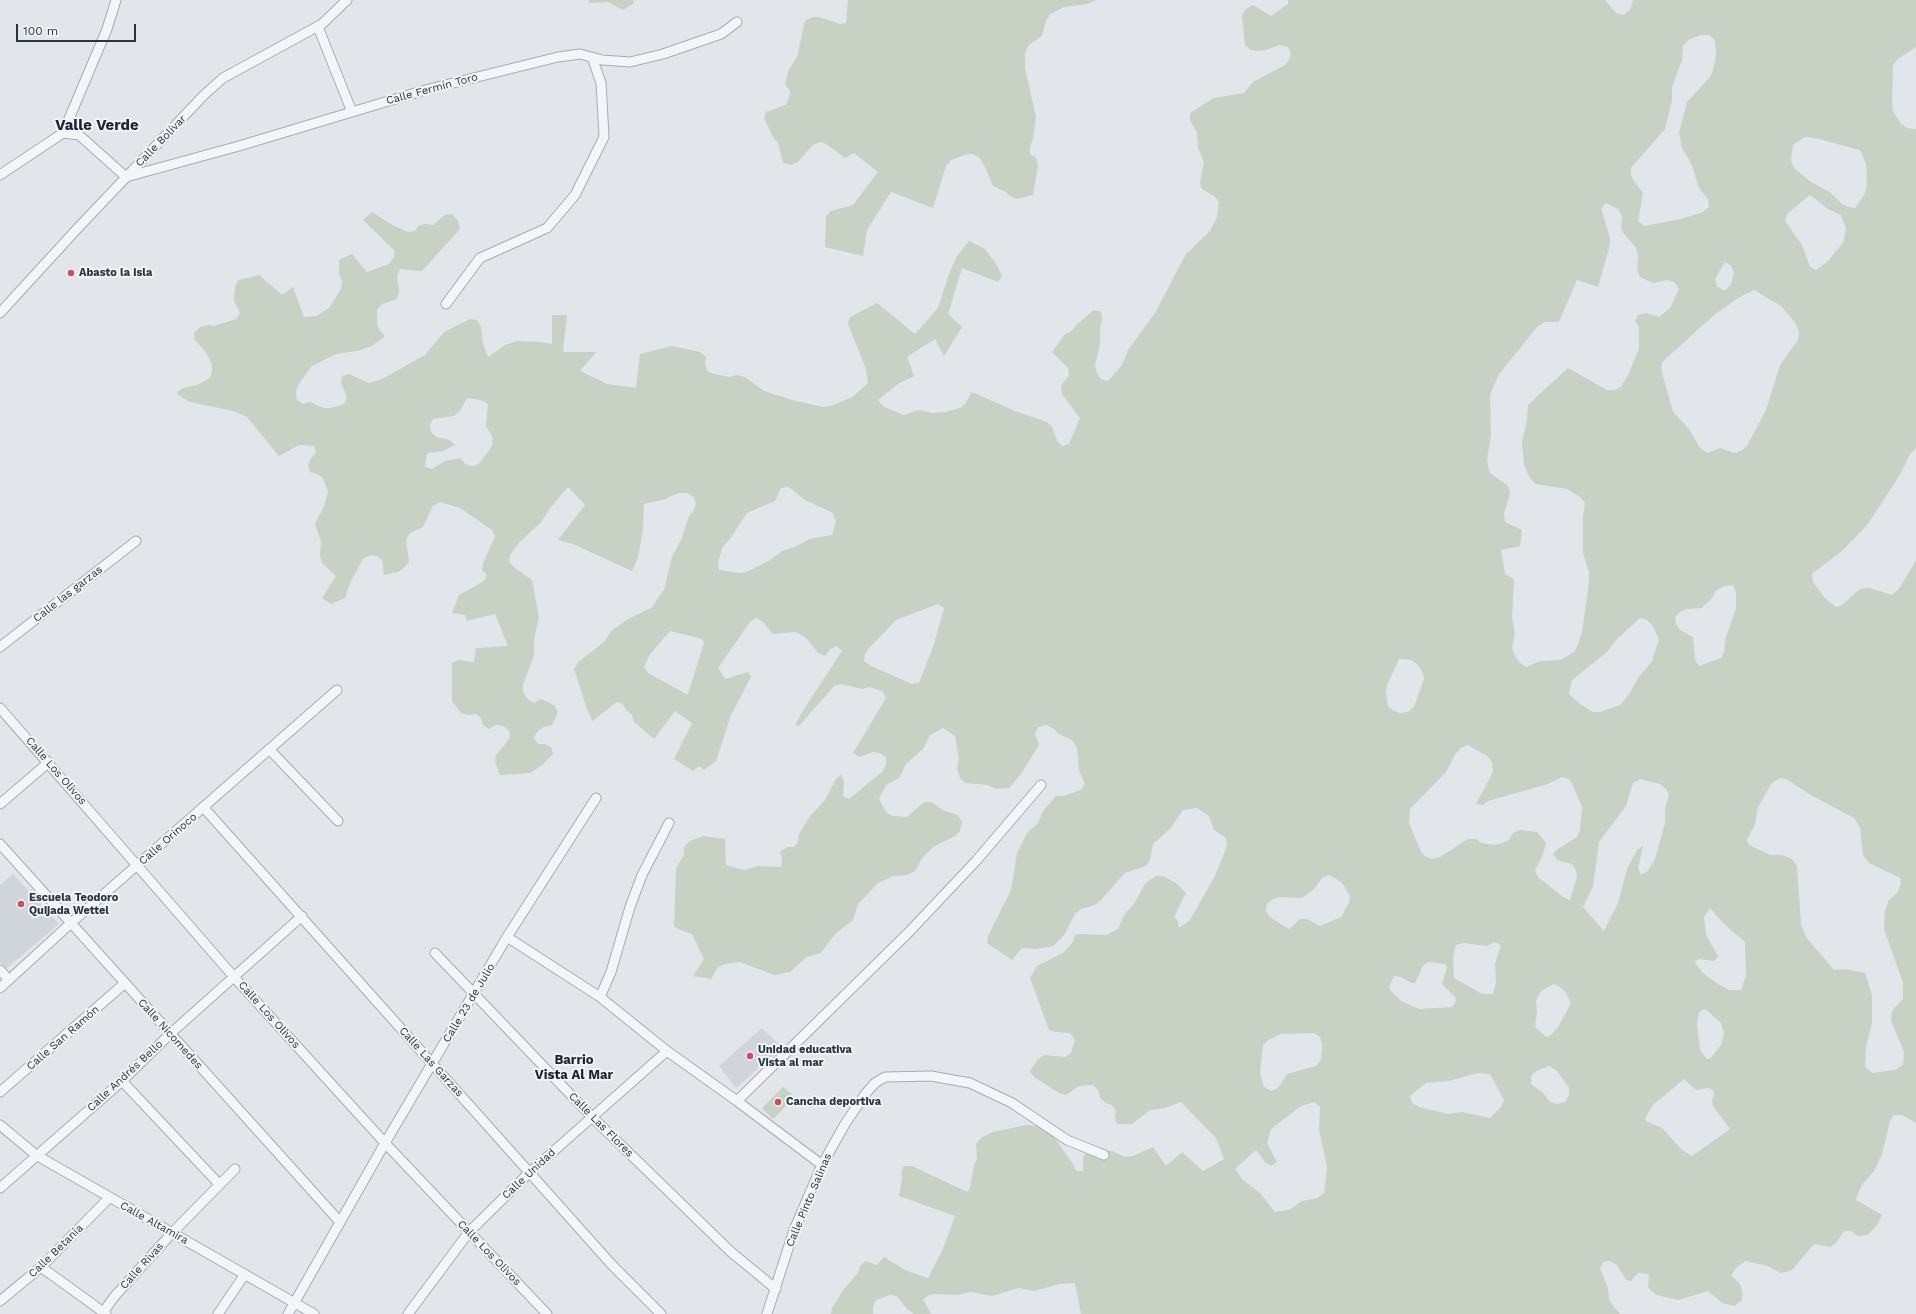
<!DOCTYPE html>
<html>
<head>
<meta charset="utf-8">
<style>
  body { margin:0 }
  #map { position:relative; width:1916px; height:1314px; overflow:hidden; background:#e2e5e9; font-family:"Work Sans",sans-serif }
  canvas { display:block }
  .scale { position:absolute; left:16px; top:24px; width:120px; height:18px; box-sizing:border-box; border:2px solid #2b3240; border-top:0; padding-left:5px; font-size:12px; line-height:14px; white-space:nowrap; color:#2b3240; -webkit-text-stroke:3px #f1f3f7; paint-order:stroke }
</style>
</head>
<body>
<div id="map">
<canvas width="1916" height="1314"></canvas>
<div class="scale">100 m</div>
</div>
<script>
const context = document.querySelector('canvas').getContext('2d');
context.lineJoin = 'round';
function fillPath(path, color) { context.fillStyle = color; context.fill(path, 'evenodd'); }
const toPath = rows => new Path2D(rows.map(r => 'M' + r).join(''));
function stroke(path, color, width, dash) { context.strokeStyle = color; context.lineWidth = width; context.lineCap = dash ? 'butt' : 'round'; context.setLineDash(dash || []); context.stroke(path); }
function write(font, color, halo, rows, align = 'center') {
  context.font = font + ' "Work Sans",sans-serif'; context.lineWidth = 4; context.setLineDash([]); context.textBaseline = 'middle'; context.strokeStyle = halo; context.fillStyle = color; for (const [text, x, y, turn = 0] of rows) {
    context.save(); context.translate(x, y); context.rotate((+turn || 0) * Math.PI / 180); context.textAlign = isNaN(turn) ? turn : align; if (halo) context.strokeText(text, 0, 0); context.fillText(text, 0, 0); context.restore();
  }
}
fillPath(toPath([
  [13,874,59,924,6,969,0,962,0,885],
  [762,1028,782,1047,736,1088,719,1066]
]), '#d0d4db');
fillPath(toPath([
  [589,0,633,0,634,3,623,10,608,2,589,3],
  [848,0,1096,0,1088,4,1064,7,1050,14,1046,21,1042,36,1029,45,1025,52,1025,68,1036,117,1033,140,1030,147,1030,154,1036,158,1038,166,1033,195,1018,199,1012,197,1006,192,993,186,984,165,979,157,972,154,965,155,951,160,946,166,933,208,891,192,867,230,863,256,825,247,826,216,831,211,853,205,878,172,854,153,845,158,826,144,820,142,813,145,798,162,791,165,783,163,778,143,773,137,764,118,766,112,786,105,789,98,790,91,785,84,789,69,797,57,805,21,812,17,819,17,840,24,846,23],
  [1288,0,1605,0,1616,13,1623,15,1630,10,1633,0,1916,0,1916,47,1898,59,1893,65,1892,103,1893,111,1901,124,1907,128,1916,129,1916,448,1910,454,1901,473,1868,524,1842,551,1812,574,1813,582,1824,597,1836,607,1842,605,1860,589,1870,588,1892,595,1899,589,1916,560,1916,1123,1902,1115,1894,1115,1890,1121,1882,1154,1874,1171,1862,1185,1858,1193,1856,1200,1882,1215,1877,1225,1868,1235,1858,1236,1851,1231,1844,1231,1836,1243,1830,1247,1814,1244,1792,1270,1786,1272,1780,1273,1768,1266,1746,1261,1738,1266,1731,1275,1740,1284,1742,1291,1742,1300,1734,1306,1722,1303,1708,1291,1678,1300,1657,1295,1650,1290,1648,1287,1649,1274,1638,1273,1631,1281,1626,1280,1617,1265,1610,1261,1603,1262,1600,1268,1608,1288,1609,1300,1620,1314,1081,1314,1075,1283,1060,1284,1034,1291,1019,1288,992,1296,971,1292,957,1295,935,1294,929,1295,923,1299,931,1314,914,1314,906,1308,897,1296,890,1295,876,1300,873,1306,873,1314,831,1314,832,1308,844,1289,858,1273,860,1266,866,1261,877,1265,884,1257,907,1271,928,1278,942,1251,955,1216,899,1196,902,1179,901,1172,904,1166,912,1166,967,1192,970,1188,974,1165,977,1159,976,1144,981,1138,993,1132,1026,1125,1041,1126,1051,1133,1073,1164,1076,1171,1083,1171,1083,1158,1087,1151,1094,1148,1112,1151,1125,1157,1133,1156,1153,1147,1166,1166,1182,1152,1203,1171,1224,1159,1216,1138,1181,1102,1165,1108,1150,1110,1132,1124,1117,1124,1115,1117,1116,1111,1112,1105,1106,1103,1100,1098,1098,1090,1093,1085,1079,1086,1066,1095,1059,1093,1034,1077,1030,1071,1038,1059,1044,1055,1065,1057,1071,1053,1075,1040,1070,1033,1055,1032,1049,1030,1030,978,1037,966,1063,953,1073,942,1075,935,1082,934,1106,935,1118,929,1124,915,1134,904,1145,884,1156,876,1163,876,1176,883,1186,893,1174,917,1178,921,1179,928,1190,920,1215,876,1227,846,1226,838,1214,830,1209,816,1197,808,1183,810,1170,829,1153,844,1150,860,1146,866,1125,873,1101,900,1095,905,1081,909,1075,914,1064,935,1053,946,1036,949,1022,948,1012,960,987,943,988,936,1011,890,1017,853,1027,833,1038,823,1043,811,1056,796,1063,796,1081,790,1085,784,1079,770,1077,748,1072,740,1059,734,1054,729,1046,725,1038,727,1035,734,1039,745,1021,774,1009,788,996,789,988,785,965,783,960,778,957,768,959,759,955,736,943,728,930,735,923,749,906,764,899,778,886,785,879,799,887,813,893,816,907,817,924,802,931,802,944,811,958,815,962,822,960,831,955,836,933,847,923,857,915,871,907,875,893,876,878,883,858,904,853,920,835,934,821,953,807,957,790,972,774,975,740,962,725,964,718,967,711,979,693,976,704,959,692,934,680,930,674,926,676,868,684,855,684,847,690,841,703,836,725,839,726,865,743,870,759,866,781,867,782,859,780,852,787,847,794,847,798,842,799,834,810,816,825,800,836,779,841,775,844,781,843,796,849,799,883,771,886,764,886,757,880,753,873,752,859,757,853,753,886,698,882,691,869,687,862,689,841,684,834,686,799,726,795,725,804,709,842,651,837,646,830,649,825,656,818,653,808,640,802,635,795,632,773,634,763,622,756,618,750,622,718,668,725,679,748,672,751,677,731,715,716,761,704,770,699,766,693,771,674,759,692,723,675,711,654,739,634,722,632,715,626,710,623,704,617,702,592,721,586,706,574,669,578,662,604,642,612,630,630,618,651,608,664,590,672,557,682,538,689,516,694,510,696,504,694,497,687,493,680,493,673,495,666,499,644,504,643,530,638,557,632,571,573,544,558,540,585,505,568,487,551,507,541,522,519,543,510,555,509,562,514,567,532,580,539,617,534,640,534,655,523,685,523,692,528,699,534,703,541,699,548,702,555,706,558,712,552,725,544,727,538,731,534,738,538,744,545,744,551,747,553,754,542,765,530,773,500,775,495,762,496,755,510,738,509,731,503,726,496,725,489,729,483,725,481,718,476,714,468,715,461,713,452,701,452,663,458,660,474,662,476,648,508,646,495,614,467,621,465,615,452,613,459,595,484,581,487,575,482,570,483,563,495,537,492,530,460,508,440,502,433,506,423,527,410,533,406,540,409,562,404,568,398,572,384,575,382,560,377,556,370,555,363,559,350,583,345,598,331,604,322,598,336,576,323,564,320,557,321,542,315,524,324,506,328,492,323,478,317,474,310,472,308,465,311,458,316,453,314,446,299,445,279,456,247,417,233,411,190,402,178,395,177,392,183,388,197,385,210,378,212,371,212,364,205,351,195,340,194,333,200,327,207,325,214,326,236,319,240,313,234,301,235,286,239,280,259,275,282,295,293,287,304,317,317,316,329,308,341,289,342,281,339,274,339,260,352,254,367,272,389,264,394,257,395,251,363,220,372,212,394,226,408,232,415,231,419,225,426,224,433,225,445,215,452,214,458,221,460,229,422,271,400,269,397,276,399,291,397,299,382,304,377,310,377,324,380,331,385,336,372,346,357,351,336,354,312,366,298,385,296,392,297,400,303,404,310,402,324,408,331,408,344,404,347,397,341,383,342,376,349,374,369,383,382,379,425,355,444,332,470,319,477,320,481,327,483,344,488,357,505,345,517,341,541,342,552,344,552,315,567,315,563,352,596,352,580,371,607,384,636,388,640,354,672,346,700,352,706,357,705,364,707,371,714,374,730,377,737,375,745,377,764,391,792,400,823,407,831,406,852,397,868,383,866,369,848,324,850,317,877,303,915,334,938,308,950,271,957,256,969,241,985,249,995,262,1002,276,998,282,962,268,948,314,962,327,944,356,935,339,907,357,914,376,898,384,878,400,884,407,904,415,918,410,932,413,946,412,960,408,965,404,972,392,1015,411,1047,422,1052,427,1057,441,1062,446,1069,444,1080,418,1062,394,1061,386,1069,375,1068,368,1052,352,1065,334,1072,331,1076,325,1094,310,1101,312,1102,320,1100,328,1100,344,1095,366,1097,373,1101,379,1108,381,1122,365,1128,350,1155,313,1186,254,1210,231,1217,217,1219,202,1214,196,1202,189,1200,183,1204,162,1198,148,1197,133,1190,120,1190,113,1214,98,1244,93,1253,82,1285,65,1289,60,1291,53,1288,47,1280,45,1266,50,1259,51,1251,50,1245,45,1242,15,1246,9,1253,5,1271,16,1288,4],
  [1701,35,1709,35,1715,40,1716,55,1713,70,1710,77,1687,102,1679,133,1682,148,1692,165,1699,188,1708,199,1709,207,1703,212,1681,219,1644,226,1638,221,1643,193,1634,181,1631,175,1631,168,1665,129,1672,101,1672,87,1682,60,1683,46,1688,40],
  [1805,137,1819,139,1860,150,1866,164,1867,187,1864,195,1855,208,1848,207,1841,203,1831,193,1811,182,1794,168,1791,160,1793,145],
  [1810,195,1828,209,1841,215,1846,229,1843,243,1828,261,1816,270,1810,267,1802,245,1785,221,1787,214],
  [1606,203,1618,209,1622,216,1621,230,1636,248,1638,256,1637,270,1640,277,1653,283,1667,280,1674,282,1679,289,1670,308,1659,317,1645,313,1638,315,1635,321,1639,327,1639,349,1628,375,1621,387,1614,390,1607,390,1568,368,1528,405,1527,420,1522,442,1524,465,1530,478,1536,484,1567,489,1580,497,1585,503,1583,516,1583,553,1589,573,1589,582,1582,632,1578,645,1574,652,1561,660,1540,661,1526,667,1520,663,1515,656,1512,648,1515,633,1512,618,1514,579,1505,574,1501,550,1520,546,1522,530,1505,522,1504,514,1510,493,1508,486,1490,473,1488,466,1487,459,1491,436,1490,395,1499,374,1538,326,1545,322,1559,322,1577,280,1598,287,1610,245,1610,238,1601,208],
  [1725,262,1731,266,1734,273,1731,284,1726,290,1723,290,1717,286,1715,279],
  [1754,290,1781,306,1796,324,1799,332,1798,340,1780,365,1766,410,1747,446,1741,451,1734,453,1720,448,1707,453,1700,448,1689,429,1673,412,1661,369,1662,362,1713,316,1738,298],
  [467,398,481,400,488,404,486,426,493,438,492,446,479,464,472,466,465,464,460,458,445,461,432,469,425,467,427,453,443,451,455,445,450,440,436,437,431,432,430,425,433,419,454,416,460,411],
  [789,487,805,500,833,513,836,521,832,535,809,539,797,546,782,551,770,560,749,571,741,573,719,570,718,563,722,548,732,536,743,519,747,513,775,501,781,488],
  [1733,585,1736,593,1736,609,1726,637,1724,652,1721,658,1699,666,1695,660,1693,637,1680,630,1676,624,1675,617,1680,612,1687,609,1702,608,1712,598,1716,591,1722,587],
  [938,604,944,608,934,644,919,683,912,684,871,666,864,661,865,654,869,648,896,620],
  [1640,618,1647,620,1652,625,1659,639,1652,661,1638,678,1630,693,1620,705,1600,712,1593,712,1580,704,1569,694,1572,680,1607,652,1617,639],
  [670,631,702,639,704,643,688,694,686,694,648,673,644,667,650,654],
  [1399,659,1411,660,1417,664,1422,671,1424,679,1414,707,1408,712,1401,713,1394,711,1388,706,1386,692,1387,685],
  [1468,745,1487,756,1492,762,1493,770,1491,776,1476,804,1483,805,1488,801,1548,784,1562,777,1569,779,1573,786,1582,807,1580,830,1577,837,1558,849,1553,854,1557,860,1572,864,1576,870,1577,877,1570,900,1563,897,1538,877,1535,870,1542,857,1546,843,1537,832,1520,830,1513,833,1509,840,1502,843,1495,845,1481,843,1476,839,1468,839,1440,857,1433,859,1426,857,1421,852,1409,823,1410,809,1446,772,1456,753,1461,748],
  [1780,778,1788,780,1809,794,1854,818,1860,827,1863,855,1869,863,1900,878,1901,883,1898,892,1889,900,1885,910,1884,929,1903,983,1903,999,1892,1011,1891,1021,1904,1052,1903,1065,1895,1070,1872,1073,1865,1066,1866,1047,1872,1023,1872,995,1865,973,1845,969,1834,970,1806,937,1801,925,1797,866,1792,859,1782,855,1770,855,1749,845,1747,840,1755,824,1758,807,1771,784],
  [1640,779,1660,784,1666,789,1669,795,1665,808,1665,823,1655,859,1647,872,1641,874,1638,868,1643,846,1637,850,1627,869,1618,903,1604,931,1583,907,1593,887,1599,842,1626,806,1633,783],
  [1330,875,1342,883,1350,896,1349,903,1341,917,1320,926,1307,919,1300,919,1289,929,1270,917,1266,911,1267,904,1273,899,1280,897,1302,898,1314,889,1323,877],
  [1710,908,1725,925,1745,942,1746,976,1741,990,1729,990,1718,984,1703,973,1696,964,1695,961,1699,959,1714,961,1718,956,1706,935,1704,917],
  [1494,942,1501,945,1500,948,1495,964,1496,983,1493,994,1482,994,1454,978,1453,956,1456,945,1463,943,1487,946],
  [1428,962,1445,964,1447,967,1442,984,1455,997,1456,1001,1452,1007,1419,1009,1401,1001,1390,990,1389,987,1394,976,1401,977,1411,983,1415,983,1423,966],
  [1554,984,1560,987,1566,993,1571,1003,1558,1027,1550,1036,1546,1037,1535,1027,1537,1012,1536,1001,1541,991],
  [1705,1009,1721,1023,1724,1034,1721,1045,1711,1058,1707,1059,1700,1050,1697,1024,1699,1012],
  [1314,1033,1320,1037,1322,1045,1321,1060,1316,1066,1287,1074,1278,1088,1271,1091,1264,1087,1260,1073,1263,1045,1268,1040,1281,1034],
  [1549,1066,1557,1071,1569,1088,1569,1095,1565,1102,1557,1104,1550,1102,1543,1093,1531,1084,1531,1076,1536,1071],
  [1477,1073,1490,1074,1504,1100,1501,1107,1490,1118,1462,1112,1448,1114,1419,1107,1412,1103,1410,1096,1426,1083,1449,1081],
  [1684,1079,1696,1090,1709,1088,1713,1090,1714,1094,1712,1101,1713,1106,1730,1129,1692,1156,1682,1150,1662,1128,1646,1121,1645,1118,1653,1105],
  [1314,1102,1320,1107,1319,1130,1326,1162,1327,1170,1324,1193,1317,1198,1302,1201,1289,1210,1275,1212,1260,1193,1243,1180,1235,1169,1256,1150,1265,1162,1271,1166,1277,1162,1267,1143,1271,1129,1301,1106],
  [783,1087,795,1097,773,1119,762,1108]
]), '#c7d2c4');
const street = toPath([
  [318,27,352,112],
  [63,133,79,135,126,177,239,146,425,90,558,57,580,54,602,60,630,62,663,54,721,34,737,22],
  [0,175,63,133,107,29,116,0],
  [446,304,480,258,547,228,575,195,604,137,601,83,592,57],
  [0,313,76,230,204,95,223,78,322,24,347,0],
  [0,647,136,541],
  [0,708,234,977,385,1143,547,1314],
  [269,749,338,821],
  [0,804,49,762],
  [204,808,612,1265,661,1314],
  [0,844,340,1222],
  [507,937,600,997,667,1051,737,1101,822,1165],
  [435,953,592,1117,731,1252,776,1289],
  [0,970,9,980],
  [0,988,71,923,337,690],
  [600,997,611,972,630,907,642,875,669,823],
  [122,1081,219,1184],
  [0,1092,125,983],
  [737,1101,909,932,976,861,1041,785],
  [0,1125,36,1155,314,1314],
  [0,1188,122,1081,170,1034,302,916],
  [41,1267,106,1314],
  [0,1301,41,1267,109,1198],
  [102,1314,114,1297,172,1233,235,1169],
  [218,1314,245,1274],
  [288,1314,385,1143,507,937,596,798],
  [408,1314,469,1232,530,1172,667,1051],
  [767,1314,794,1230,822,1165,845,1124,866,1093,875,1083,885,1077,931,1076,970,1083,1012,1103,1067,1140,1104,1155]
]);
stroke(street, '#a7acb3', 11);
stroke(street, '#f4f5f8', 9);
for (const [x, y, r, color] of [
  [71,273,4,"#c4515f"],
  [21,904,4,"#c4515f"],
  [750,1056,4,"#c4515f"],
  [778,1102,4,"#c4515f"]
]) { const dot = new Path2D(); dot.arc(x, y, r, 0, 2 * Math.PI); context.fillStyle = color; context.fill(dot); stroke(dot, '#f1f3f7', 1.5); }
write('11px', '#2b3240', '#f1f3f7', [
  ["Calle Fermín Toro",432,89,-15],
  ["Calle Bolívar",161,141,-46],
  ["Calle las garzas",68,594,-38],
  ["Calle Los Olivos",56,771,49],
  ["Calle Orinoco",168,839,-41],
  ["Calle 23 de Julio",469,1003,-59],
  ["Calle Los Olivos",269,1015,48],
  ["Calle Nicomedes",170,1034,48],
  ["Calle San Ramón",63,1038,-41],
  ["Calle Las Garzas",431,1062,48],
  ["Calle Andrés Bello",125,1076,-43],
  ["Calle Las Flores",601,1125,45],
  ["Calle Unidad",529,1174,-43],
  ["Calle Pinto Salinas",809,1200,-67],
  ["Calle Altamira",154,1223,29],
  ["Calle Betania",56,1251,-44],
  ["Calle Los Olivos",489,1253,46],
  ["Calle Rivas",142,1266,-48]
]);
write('bold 11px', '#2b3240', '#f1f3f7', [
  ["Abasto la isla",79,273],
  ["Escuela Teodoro",29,898],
  ["Quijada Wettel",29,911],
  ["Unidad educativa",758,1050],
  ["Vista al mar",758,1063],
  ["Cancha deportiva",786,1102]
], 'left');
write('bold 13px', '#1d2331', '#f1f3f7', [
  ["Barrio",574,1060],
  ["Vista Al Mar",574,1075]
]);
write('bold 15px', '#1d2331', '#f1f3f7', [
  ["Valle Verde",97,126]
]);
</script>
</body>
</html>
